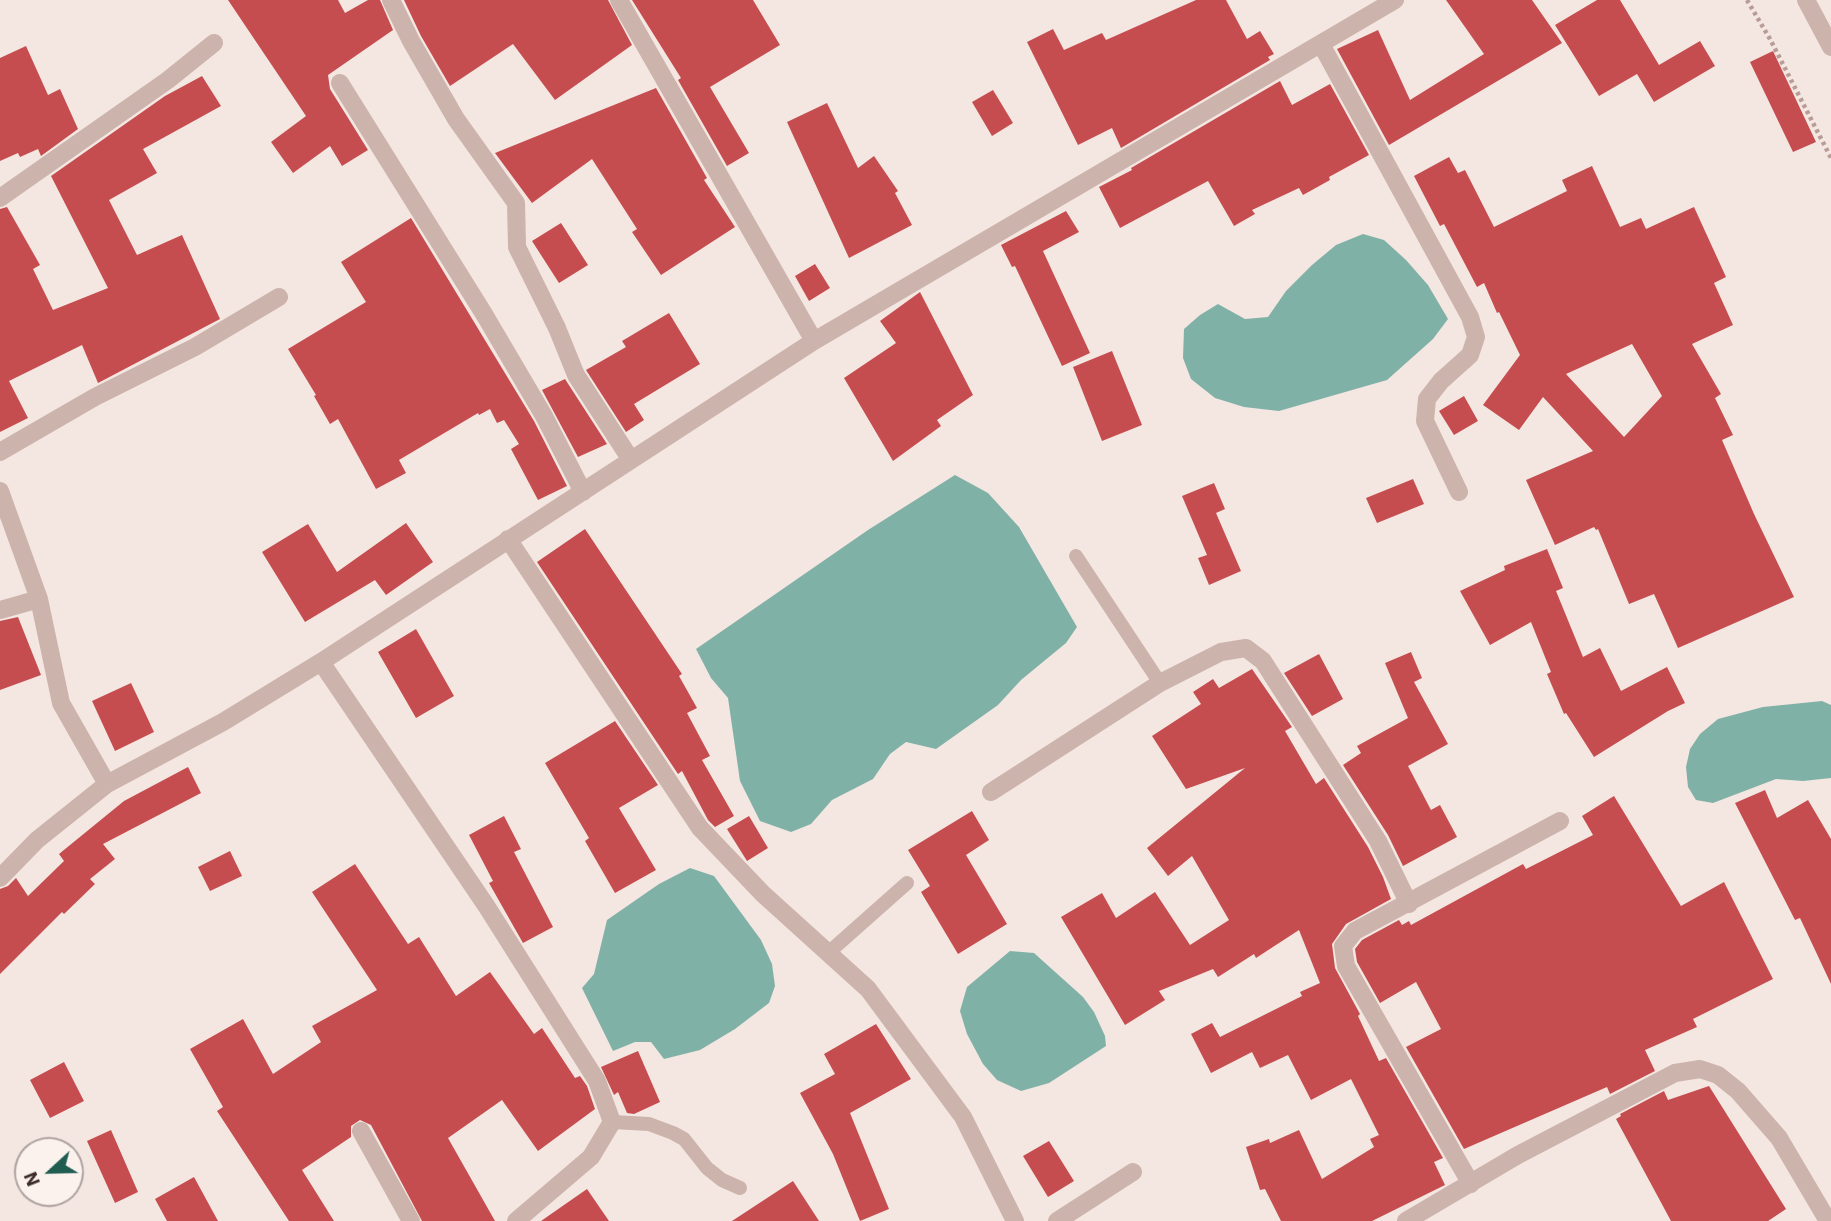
<!DOCTYPE html>
<html>
<head>
<meta charset="utf-8">
<style>
  body { margin:0 }
  #map { position:relative; width:1831px; height:1221px; overflow:hidden; background:#f4e6e1; font-family:"IBM Plex Sans",sans-serif }
  canvas { display:block }
  .north { position:absolute; left:14px; top:1137px; width:70px; height:70px; box-sizing:border-box; background:#fbf2ee; border:2px solid #aea3a0; border-radius:50%; rotate:248deg; font-size:19px; font-weight:700; line-height:28px; text-align:center; color:#3b2c2b }
  .north::after { content:''; display:block; margin:auto; width:24px; height:32px; background:#205d51; clip-path:polygon(50% 0,100% 100%,50% 72%,0 100%) }
</style>
</head>
<body>
<div id="map">
<canvas width="1831" height="1221"></canvas>
<div class="north">N</div>
</div>
<script>
const context = document.querySelector('canvas').getContext('2d');
context.lineJoin = 'round';
function fillPath(path, color) { context.fillStyle = color; context.fill(path, 'evenodd'); }
const toPath = rows => new Path2D(rows.map(r => 'M' + r).join(''));
function stroke(path, color, width, dash) { context.strokeStyle = color; context.lineWidth = width; context.lineCap = dash ? 'butt' : 'round'; context.setLineDash(dash || []); context.stroke(path); }
fillPath(toPath([
  [1363,234,1384,240,1406,260,1428,285,1448,319,1433,339,1387,380,1279,411,1244,407,1215,398,1191,379,1183,358,1184,329,1200,315,1218,304,1245,319,1268,317,1286,291,1312,265,1336,245],
  [955,475,988,493,1019,527,1077,627,1066,643,1021,680,998,705,936,749,906,742,890,754,873,779,832,800,811,824,791,832,760,821,740,781,728,698,711,678,696,649,868,530],
  [1822,701,1831,705,1831,778,1803,781,1776,779,1713,803,1696,800,1688,787,1686,767,1690,749,1700,734,1718,719,1763,707],
  [690,868,714,876,761,940,772,964,775,986,769,1003,735,1029,700,1050,664,1059,651,1042,635,1042,613,1051,582,988,594,974,607,920,659,884],
  [1010,951,1034,953,1083,997,1094,1012,1105,1036,1106,1046,1049,1083,1021,1091,997,1080,983,1064,967,1034,960,1011,967,987]
]), '#80b1a7');
fillPath(toPath([
  [228,0,338,0,345,13,368,0,380,0,393,30,328,75,330,89,368,150,342,166,330,146,293,173,271,142,306,116],
  [404,0,608,0,632,45,555,100,513,44,450,86,421,36],
  [632,0,753,0,780,45,710,87,749,153,727,166,678,80,681,78],
  [1196,0,1226,0,1247,39,1260,31,1274,54,1268,57,1270,60,1121,148,1112,128,1078,145,1027,42,1053,29,1064,50,1102,33,1106,40],
  [1446,0,1532,0,1562,43,1389,145,1337,49,1378,30,1410,100,1484,54],
  [1597,0,1620,0,1659,65,1700,41,1715,66,1654,102,1637,74,1599,96,1555,25],
  [26,46,48,95,60,89,78,129,41,156,38,149,20,157,18,153,0,161,0,58],
  [1773,51,1816,142,1793,152,1750,62],
  [202,76,221,106,143,149,157,173,109,200,137,255,182,235,220,319,98,383,82,345,9,381,28,418,0,432,0,209,7,207,40,265,33,269,53,310,108,288,51,176,165,96],
  [1280,81,1292,105,1330,84,1369,155,1329,177,1330,180,1303,195,1299,188,1252,210,1255,214,1234,226,1208,181,1120,228,1099,187,1132,170,1131,168],
  [656,88,707,178,704,180,735,227,661,275,632,232,637,229,592,159,532,203,495,153],
  [993,90,1013,123,992,136,972,102],
  [827,103,858,168,874,156,898,191,895,193,912,225,849,258,787,122],
  [1449,157,1458,173,1465,170,1494,227,1567,191,1562,180,1592,166,1620,227,1641,218,1646,229,1694,207,1726,277,1714,283,1733,325,1692,344,1721,394,1715,398,1733,435,1722,440,1754,514,1794,597,1678,648,1654,594,1629,604,1598,529,1596,530,1594,527,1555,545,1526,480,1593,451,1543,397,1519,430,1483,405,1520,355,1499,312,1497,313,1484,283,1477,287,1444,224,1440,226,1414,176],
  [1632,344,1662,396,1624,437,1566,374],
  [1066,211,1079,232,1043,251,1090,353,1062,366,1015,266,1012,267,1001,245],
  [411,218,534,421,567,486,538,500,511,449,519,444,504,420,497,423,490,409,479,415,478,413,399,460,406,473,376,489,338,419,330,424,314,396,316,395,288,349,366,302,341,262],
  [561,223,588,265,559,283,532,241],
  [815,264,830,288,809,301,795,276],
  [920,292,973,395,937,420,941,426,893,461,844,378,896,343,880,321],
  [669,313,700,364,634,404,644,420,626,432,586,370,626,347,622,341],
  [1112,351,1142,425,1102,441,1073,367],
  [565,379,607,444,578,457,542,390],
  [1464,396,1478,421,1454,435,1439,411],
  [1413,479,1424,504,1377,523,1366,498],
  [1214,483,1225,509,1216,513,1241,571,1209,585,1198,558,1207,555,1182,496],
  [406,523,433,562,386,595,375,580,305,622,262,552,308,524,337,572],
  [585,529,682,674,679,676,697,708,687,713,710,756,702,760,734,816,715,827,708,820,682,771,678,774,537,562],
  [1547,549,1563,588,1556,591,1583,657,1600,648,1621,691,1667,667,1685,703,1668,711,1594,757,1566,713,1564,714,1547,674,1551,672,1531,622,1490,645,1460,591,1505,570,1504,566],
  [18,617,41,675,0,690,0,621],
  [416,629,454,696,416,718,378,652],
  [1411,652,1422,678,1414,682,1448,744,1408,766,1431,810,1440,805,1457,837,1403,866,1388,835,1343,765,1361,753,1357,746,1408,718,1385,663],
  [1319,654,1343,699,1312,716,1284,673],
  [1252,669,1292,727,1285,731,1316,784,1324,778,1368,847,1383,877,1391,899,1346,924,1332,944,1335,968,1360,1014,1358,1016,1379,1061,1386,1058,1443,1158,1434,1162,1445,1185,1372,1221,1281,1221,1265,1189,1260,1190,1246,1147,1269,1139,1270,1143,1299,1130,1322,1179,1374,1147,1370,1139,1379,1135,1351,1079,1311,1100,1288,1055,1260,1068,1252,1052,1211,1073,1191,1034,1212,1023,1220,1037,1302,996,1300,992,1320,983,1299,930,1256,958,1254,954,1218,977,1213,969,1159,991,1165,1000,1125,1025,1061,917,1102,893,1116,918,1155,892,1190,945,1229,920,1192,856,1168,876,1147,848,1245,768,1186,789,1152,736,1201,704,1193,692,1213,679,1219,688],
  [131,683,154,732,115,751,92,701],
  [615,721,658,785,619,808,656,870,615,893,585,841,589,838,545,763],
  [188,767,201,793,103,844,115,859,90,879,95,884,64,914,62,912,0,974,0,889,8,886,16,878,28,896,64,861,59,854,124,801],
  [1765,790,1777,818,1808,800,1831,839,1831,984,1800,918,1795,920,1735,803],
  [1614,796,1681,906,1724,882,1773,979,1693,1019,1697,1027,1645,1050,1655,1071,1610,1094,1607,1087,1464,1149,1406,1047,1441,1029,1416,982,1380,1003,1357,962,1355,949,1362,940,1399,920,1402,925,1409,921,1411,925,1523,864,1526,869,1593,835,1582,816],
  [972,811,989,840,966,855,1007,924,958,954,921,892,930,886,908,850],
  [504,816,521,849,514,852,553,927,523,943,489,883,493,881,469,835],
  [749,816,768,848,747,861,727,829],
  [230,851,242,876,210,891,198,867],
  [355,864,408,944,419,937,456,996,490,972,534,1034,542,1028,575,1078,580,1076,587,1086,595,1109,538,1151,502,1100,448,1138,495,1221,422,1221,371,1125,360,1120,351,1126,351,1137,302,1170,334,1221,289,1221,217,1111,223,1107,190,1049,243,1019,273,1074,321,1042,312,1026,377,990,312,892],
  [876,1024,911,1079,850,1113,889,1209,860,1221,833,1154,800,1093,835,1074,824,1054],
  [638,1051,660,1102,634,1114,627,1113,618,1092,614,1095,601,1067],
  [64,1062,84,1101,50,1118,30,1080],
  [1709,1086,1786,1209,1768,1221,1671,1221,1616,1119,1621,1116,1620,1114,1664,1091,1668,1100],
  [111,1130,138,1192,115,1203,87,1141],
  [1049,1141,1074,1181,1048,1197,1023,1156],
  [194,1177,218,1221,167,1221,155,1199],
  [793,1181,819,1221,732,1221],
  [587,1189,609,1221,541,1221]
]), '#c64d4f');
stroke(toPath([
  [1747,0,1770,39,1831,158]
]), '#b89c96', 4.5, [3.5, 3.5]);
stroke(toPath([
  [1076,556,1160,683],
  [827,954,907,883],
  [612,1122,649,1124,673,1133,684,1139,707,1168,722,1180,740,1188]
]), '#ccb3ac', 14);
stroke(toPath([
  [391,0,411,41,456,119,516,203,517,247,557,328,576,375,631,460],
  [619,0,814,341],
  [1806,0,1831,47],
  [1321,44,1470,317,1476,337,1470,355,1441,381,1427,399,1425,421,1459,492],
  [340,83,484,314,544,416,583,492],
  [0,198,168,80,214,43],
  [0,452,95,397,195,347,279,297],
  [0,491,39,599,61,703,107,784],
  [508,539,700,828,763,894,868,989,963,1117,1015,1221],
  [0,610,39,599],
  [321,662,487,907,597,1081,612,1122,591,1157,516,1221],
  [991,792,1160,683,1221,652,1246,648,1263,661,1378,841,1409,904],
  [0,878,37,840,107,784,223,722,321,662,814,341,1395,0],
  [361,1131,411,1221],
  [1471,1184,1346,966,1343,946,1355,931,1560,821],
  [1057,1221,1133,1172],
  [1406,1221,1518,1155,1675,1073,1700,1069,1718,1075,1738,1091,1779,1138,1828,1221]
]), '#ccb3ac', 18);
</script>
</body>
</html>
